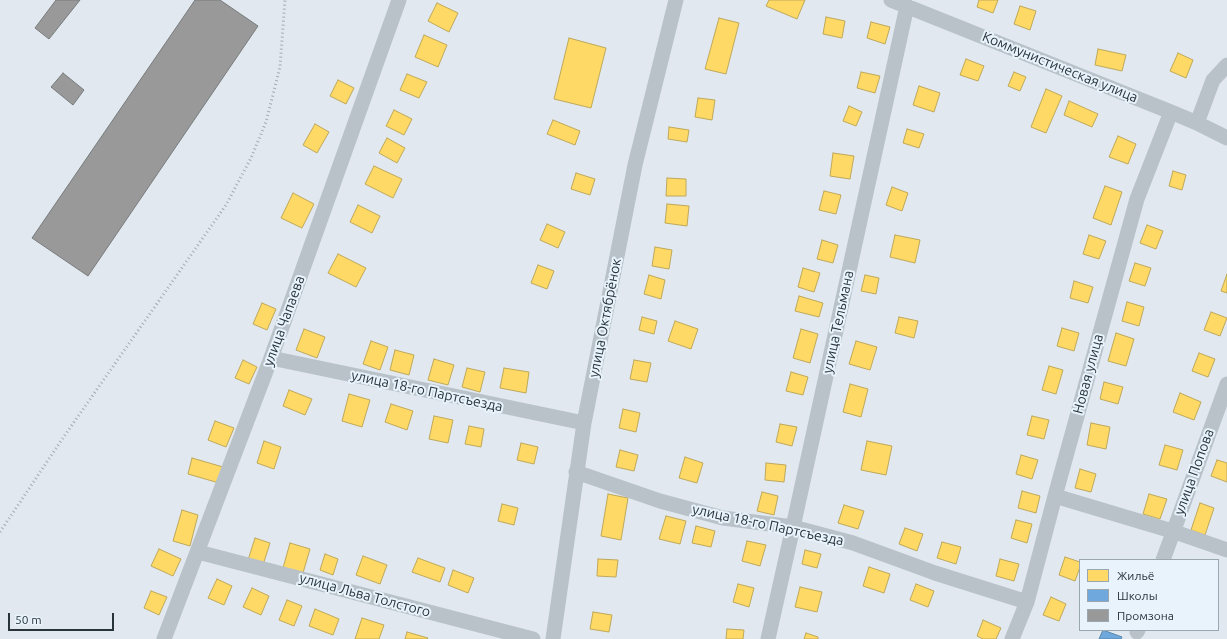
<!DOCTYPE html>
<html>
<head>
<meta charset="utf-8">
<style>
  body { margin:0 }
  #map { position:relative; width:1227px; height:639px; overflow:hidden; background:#e1e8ef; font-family:Ubuntu,sans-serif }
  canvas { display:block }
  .legend { position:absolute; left:1079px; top:559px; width:140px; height:72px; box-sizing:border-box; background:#e8f3fc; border:1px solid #9ba7ae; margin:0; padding:5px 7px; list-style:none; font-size:12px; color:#27353a }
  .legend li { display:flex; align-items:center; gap:8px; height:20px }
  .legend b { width:20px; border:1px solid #9ba7ae }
  .scale { position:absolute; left:8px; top:613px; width:106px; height:18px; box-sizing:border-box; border:2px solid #27353a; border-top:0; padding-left:5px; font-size:12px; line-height:14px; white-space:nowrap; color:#27353a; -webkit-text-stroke:3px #e8f3fc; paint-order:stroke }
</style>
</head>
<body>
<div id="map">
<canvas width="1227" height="639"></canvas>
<ul class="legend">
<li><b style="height:11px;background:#ffd966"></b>Жильё</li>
<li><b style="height:11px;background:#6fa8dc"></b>Школы</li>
<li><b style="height:11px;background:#999"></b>Промзона</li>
</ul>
<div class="scale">50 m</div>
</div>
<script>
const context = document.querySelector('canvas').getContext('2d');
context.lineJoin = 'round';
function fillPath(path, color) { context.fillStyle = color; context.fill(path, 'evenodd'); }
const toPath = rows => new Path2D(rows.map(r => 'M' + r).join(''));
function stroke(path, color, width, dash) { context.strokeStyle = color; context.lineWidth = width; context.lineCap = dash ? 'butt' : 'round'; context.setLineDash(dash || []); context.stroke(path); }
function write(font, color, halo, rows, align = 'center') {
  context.font = font + ' Ubuntu,sans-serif'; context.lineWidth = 4; context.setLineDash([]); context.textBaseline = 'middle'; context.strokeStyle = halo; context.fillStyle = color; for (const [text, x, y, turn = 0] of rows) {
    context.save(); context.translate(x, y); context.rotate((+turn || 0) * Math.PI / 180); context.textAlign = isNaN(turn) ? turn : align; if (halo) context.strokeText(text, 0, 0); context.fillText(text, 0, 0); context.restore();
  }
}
const homes = toPath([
  [769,0,805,0,797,19,766,6,769,0],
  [979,0,998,0,993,13,977,7,979,0],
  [437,3,458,13,449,32,428,21,437,3],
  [1020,6,1036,11,1030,30,1014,24,1020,6],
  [826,17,845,21,842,38,823,34,826,17],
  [719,18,739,23,726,74,705,69,719,18],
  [871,22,890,27,885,44,867,38,871,22],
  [424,35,447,45,438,67,415,57,424,35],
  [569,38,606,48,591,108,554,99,569,38],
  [1098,49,1126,55,1122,71,1095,65,1098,49],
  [1178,53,1193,60,1186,78,1170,71,1178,53],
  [966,59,984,66,978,81,960,75,966,59],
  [861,72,880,76,875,93,857,88,861,72],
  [1014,72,1026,77,1020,91,1008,86,1014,72],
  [407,74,427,82,419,98,400,90,407,74],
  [338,80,354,88,346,104,330,96,338,80],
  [919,86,940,93,934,112,913,105,919,86],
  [1046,89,1062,96,1046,133,1031,127,1046,89],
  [698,98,715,100,712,120,695,117,698,98],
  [1069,101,1098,114,1092,127,1064,115,1069,101],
  [849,106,862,112,856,126,843,121,849,106],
  [394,110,412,119,404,135,386,126,394,110],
  [553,120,580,131,575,145,547,134,553,120],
  [315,124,329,132,317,153,303,145,315,124],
  [669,127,689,130,687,142,668,139,669,127],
  [907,129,924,134,919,148,903,143,907,129],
  [1118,136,1136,144,1128,164,1109,157,1118,136],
  [387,138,405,148,397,163,379,153,387,138],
  [833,153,854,156,850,179,830,176,833,153],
  [374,166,402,179,393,198,365,184,374,166],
  [1173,171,1186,175,1182,190,1169,186,1173,171],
  [576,173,595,179,590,195,571,189,576,173],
  [667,178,686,179,686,196,666,196,667,178],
  [1105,186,1122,192,1111,225,1093,218,1105,186],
  [892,187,908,193,902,211,886,205,892,187],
  [824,191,841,195,836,214,819,210,824,191],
  [293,193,314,204,302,228,281,218,293,193],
  [667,204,689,206,687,226,665,223,667,204],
  [358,205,380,216,372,233,350,222,358,205],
  [547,224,565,232,558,248,540,240,547,224],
  [1147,225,1163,231,1156,249,1140,243,1147,225],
  [895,235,920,240,915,263,890,257,895,235],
  [1089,235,1106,241,1099,259,1083,254,1089,235],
  [822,240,838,245,833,263,817,259,822,240],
  [655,247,672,250,669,269,652,266,655,247],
  [338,254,366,268,356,287,328,273,338,254],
  [1135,263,1151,268,1145,286,1129,281,1135,263],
  [538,265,554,271,547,289,531,283,538,265],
  [803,268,820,273,814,292,798,287,803,268],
  [1227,274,1227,293,1221,291,1227,274],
  [649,275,665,280,661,299,644,294,649,275],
  [865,275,879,278,876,294,861,291,865,275],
  [1074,281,1093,287,1088,303,1070,298,1074,281],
  [799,296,823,303,819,317,795,311,799,296],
  [1127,302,1144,307,1139,326,1122,321,1127,302],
  [262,303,276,309,267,330,253,324,262,303],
  [1211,312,1227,318,1220,336,1204,330,1211,312],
  [642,317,657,321,654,334,639,330,642,317],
  [899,317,918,321,914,338,895,333,899,317],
  [675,321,698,329,691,349,668,341,675,321],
  [1062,328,1079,333,1074,351,1057,346,1062,328],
  [304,329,325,337,317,358,296,350,304,329],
  [801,329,818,334,810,363,793,358,801,329],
  [1116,333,1134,339,1126,366,1108,361,1116,333],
  [371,341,388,347,380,370,363,364,371,341],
  [856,341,877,347,870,370,849,364,856,341],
  [395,350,414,355,409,375,390,370,395,350],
  [1199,353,1215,359,1208,377,1192,371,1199,353],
  [434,359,454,365,448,385,428,380,434,359],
  [243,360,257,367,249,384,235,378,243,360],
  [634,360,651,363,647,382,630,379,634,360],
  [1049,366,1063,370,1056,394,1042,390,1049,366],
  [467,368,485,372,480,392,462,387,467,368],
  [504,368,529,372,526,393,500,388,504,368],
  [791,372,808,377,803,395,786,391,791,372],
  [1104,382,1123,387,1118,404,1100,399,1104,382],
  [850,384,868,389,861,417,843,412,850,384],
  [289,390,312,399,305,415,283,406,289,390],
  [1180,393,1201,402,1194,420,1173,412,1180,393],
  [349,394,370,400,362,427,342,421,349,394],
  [391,404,413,411,407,430,385,422,391,404],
  [623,409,640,413,636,432,619,428,623,409],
  [434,416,453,420,448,443,429,439,434,416],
  [1032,416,1049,420,1044,439,1027,435,1032,416],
  [215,421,234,428,226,447,208,440,215,421],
  [1091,423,1110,427,1106,449,1087,445,1091,423],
  [780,424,797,427,792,446,776,442,780,424],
  [469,426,484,429,481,447,465,444,469,426],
  [264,441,281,447,274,469,257,463,264,441],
  [867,441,892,446,886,475,861,470,867,441],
  [521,443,538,447,534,464,517,460,521,443],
  [1165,445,1183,450,1177,470,1159,465,1165,445],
  [620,450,638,455,634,471,616,467,620,450],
  [1021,455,1038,460,1032,479,1016,474,1021,455],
  [685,457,703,463,697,483,679,478,685,457],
  [192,458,223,467,219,483,188,474,192,458],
  [1217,460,1227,463,1227,482,1211,476,1217,460],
  [766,463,786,465,784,482,765,480,766,463],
  [1080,469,1096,474,1091,492,1075,488,1080,469],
  [1022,491,1040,496,1036,513,1018,508,1022,491],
  [762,492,778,496,774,515,757,511,762,492],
  [608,494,628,498,621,540,601,536,608,494],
  [1149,494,1167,499,1160,519,1143,514,1149,494],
  [1200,503,1214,508,1205,535,1191,530,1200,503],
  [502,504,518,508,514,525,498,521,502,504],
  [844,505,864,511,858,529,838,523,844,505],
  [182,510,198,515,190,546,173,541,182,510],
  [666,516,686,521,680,544,659,539,666,516],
  [1016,520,1032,524,1027,543,1011,538,1016,520],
  [696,526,715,531,711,547,692,543,696,526],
  [905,528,923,534,917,551,899,544,905,528],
  [255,538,270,543,263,565,248,560,255,538],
  [747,541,766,545,760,566,742,561,747,541],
  [942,542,961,547,956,564,937,558,942,542],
  [290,543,310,549,303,573,283,568,290,543],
  [159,549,181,559,173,576,151,566,159,549],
  [805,550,821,554,817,568,802,564,805,550],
  [325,554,338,559,333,575,320,570,325,554],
  [363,556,387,565,380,584,356,575,363,556],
  [1065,557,1080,562,1080,567,1075,581,1059,575,1065,557],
  [418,558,445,568,440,582,412,572,418,558],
  [598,559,618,560,616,577,597,576,598,559],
  [1000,559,1019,564,1014,581,996,576,1000,559],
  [869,567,890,574,884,593,863,586,869,567],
  [453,570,474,578,468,593,448,585,453,570],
  [217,579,232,586,224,605,208,598,217,579],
  [738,584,754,588,749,607,733,602,738,584],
  [916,584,934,591,928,607,910,600,916,584],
  [800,587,822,592,817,612,795,607,800,587],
  [252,588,269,596,261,615,243,607,252,588],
  [151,591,167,597,159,615,144,608,151,591],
  [1051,597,1066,604,1059,621,1043,615,1051,597],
  [287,600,302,606,294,626,279,620,287,600],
  [315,609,339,619,333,635,309,626,315,609],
  [593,612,612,615,609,632,590,629,593,612],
  [362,618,384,625,379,639,355,639,362,618],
  [983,620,1001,628,996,639,983,639,977,636,983,620],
  [727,629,744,630,743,639,726,639,727,629],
  [407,632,428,638,427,639,405,639,407,632],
  [806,633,818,637,818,639,804,639,806,633]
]);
fillPath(homes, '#ffd966');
stroke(homes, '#bea859', 1);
const schools = toPath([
  [1103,630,1122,637,1121,639,1099,639,1103,630]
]);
fillPath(schools, '#6fa8dc');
stroke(schools, '#5986ab', 1);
const industry = toPath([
  [56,0,80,0,49,39,35,28,56,0],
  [195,0,220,0,258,26,88,276,32,238,195,0],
  [63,73,84,90,73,105,51,87,63,73]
]);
fillPath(industry, '#999');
stroke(industry, '#777b7c', 1);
stroke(toPath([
  [891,0,1171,112,1197,123,1227,138],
  [1197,123,1213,80,1227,65],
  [271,358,584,423],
  [576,472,660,501,723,518,793,527,853,543,935,573,1027,602],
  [1055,496,1172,531,1227,550],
  [198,552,533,639],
  [1163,560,1227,384],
  [1137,632,1138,630],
  [164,639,271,358,399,0],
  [553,639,584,423,635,165,676,0],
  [768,639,793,527,907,6],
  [1012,639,1027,602,1055,496,1137,199,1171,112]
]), '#b9c2c8', 15);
stroke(toPath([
  [0,532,65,435,226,205,251,158,266,122,280,67,285,0]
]), '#a4acb0', 3, [1, 3]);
write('14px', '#27353a', '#e8f3fc', [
  ["Коммунистическая улица",1060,67,22],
  ["улица Октябрёнок",605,318,-79],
  ["улица Чапаева",284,321,-70],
  ["улица Тельмана",838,322,-78],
  ["Новая улица",1088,374,-75],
  ["улица 18-го Партсъезда",427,391,12],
  ["улица Попова",1194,472,-70],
  ["улица 18-го Партсъезда",768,525,12],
  ["улица Льва Толстого",365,595,15]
]);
</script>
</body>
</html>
